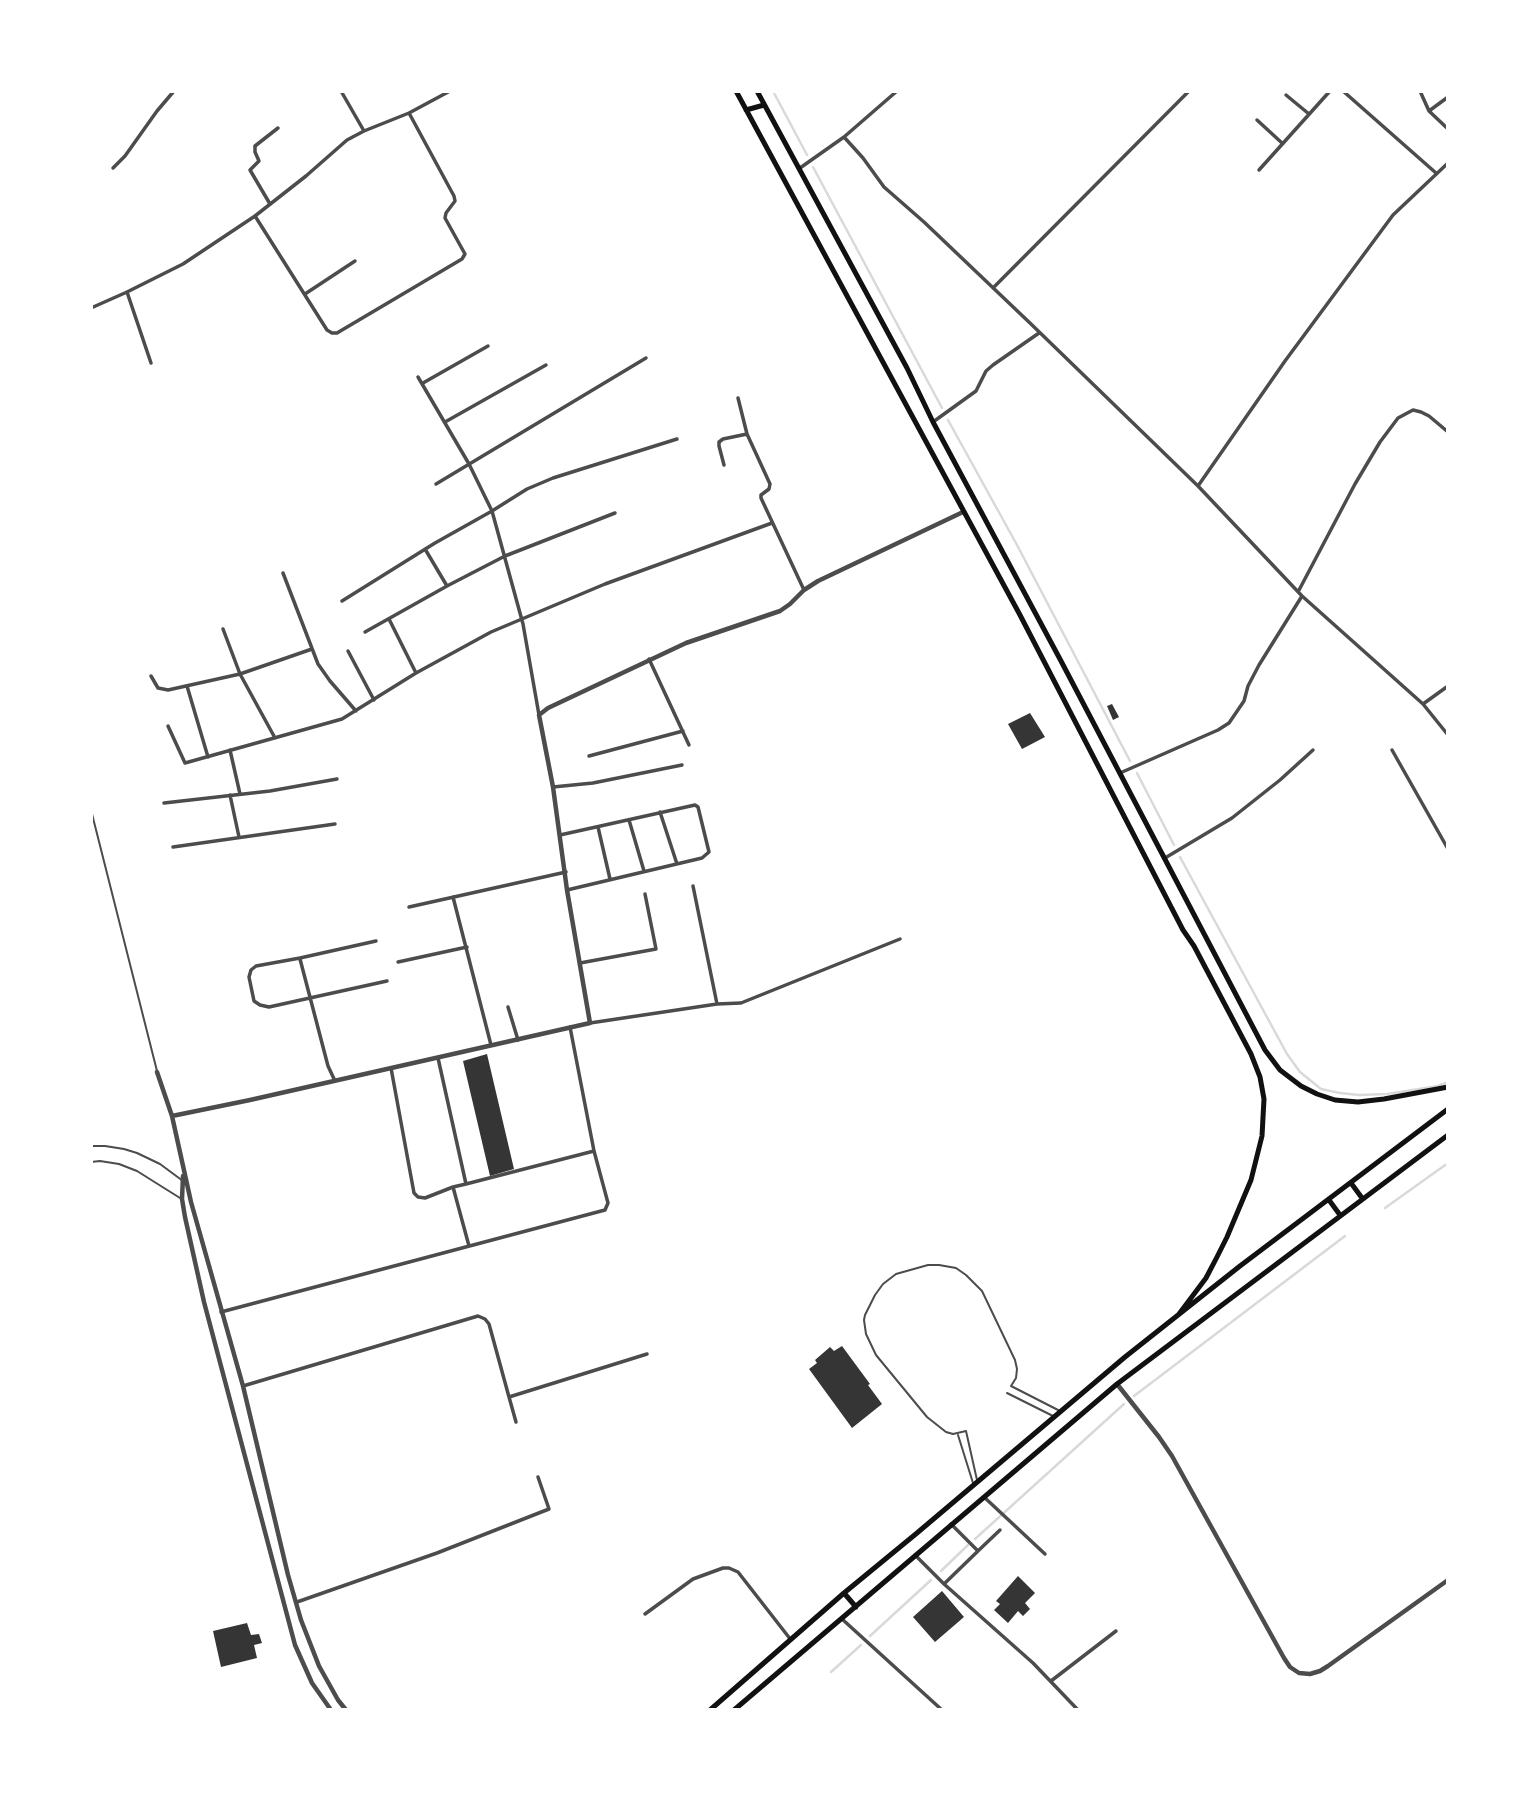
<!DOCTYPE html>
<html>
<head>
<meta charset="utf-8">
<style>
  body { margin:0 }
  #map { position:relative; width:1539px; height:1801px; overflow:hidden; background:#fff; font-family:Barlow,sans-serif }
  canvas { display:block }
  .frame { position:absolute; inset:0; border:93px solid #fff; pointer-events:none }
</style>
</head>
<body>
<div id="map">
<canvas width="1539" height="1801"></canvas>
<div class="frame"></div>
</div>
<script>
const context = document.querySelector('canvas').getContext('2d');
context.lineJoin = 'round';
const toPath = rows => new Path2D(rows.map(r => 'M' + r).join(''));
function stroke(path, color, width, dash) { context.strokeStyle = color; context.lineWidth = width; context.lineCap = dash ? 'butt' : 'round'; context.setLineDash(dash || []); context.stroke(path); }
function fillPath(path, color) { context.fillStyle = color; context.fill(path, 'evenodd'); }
stroke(toPath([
  [773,91,807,155],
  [813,167,942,408],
  [948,420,1017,545,1130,761],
  [1137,773,1174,845],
  [1180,857,1287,1054,1300,1072,1321,1089,1340,1093,1359,1095,1387,1094,1438,1086,1448,1082],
  [1385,1208,1448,1163],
  [1134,1396,1345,1236],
  [975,1539,1124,1404],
  [941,1571,968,1545],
  [870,1636,931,1580],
  [831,1672,861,1645]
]), '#d9d9d9', 2.5);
fillPath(toPath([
  [1112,704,1119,717,1113,720,1107,706],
  [1030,713,1045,737,1022,749,1008,724],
  [487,1054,514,1169,490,1176,463,1061],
  [842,1346,870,1384,868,1385,882,1404,852,1428,809,1369,817,1363,815,1360,830,1347,834,1351],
  [1018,1576,1035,1593,1025,1603,1030,1609,1023,1616,1018,1611,1008,1623,994,1610,1000,1604,996,1601],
  [942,1591,964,1617,935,1642,913,1617],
  [247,1623,251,1635,259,1634,262,1643,254,1645,257,1658,221,1667,213,1631]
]), '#353535');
stroke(toPath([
  [91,810,157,1071],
  [91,1146,105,1146,124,1149,137,1153,160,1164,183,1181],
  [91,1162,100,1161,119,1164,137,1171,180,1198],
  [1007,1393,1053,1416],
  [958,1435,973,1483],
  [977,1480,966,1431,953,1434,946,1432,927,1417,876,1355,866,1334,864,1320,865,1315,875,1295,883,1284,896,1274,928,1265,939,1265,956,1268,966,1275,982,1291,1015,1360,1017,1369,1016,1378,1011,1386,1060,1411]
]), '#4c4c4c', 2);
stroke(toPath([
  [341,91,364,131],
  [1343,91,1436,173],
  [1420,91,1429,111,1448,129],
  [1286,95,1309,114],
  [1429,111,1448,97],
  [1257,120,1282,143],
  [844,137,863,158,884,187,924,222,1031,324,1198,486,1302,596,1423,704,1448,735],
  [113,168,125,156,157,111,174,91],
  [800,168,844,137,897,91],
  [1259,170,1330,91],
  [270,204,250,170,259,161,255,152,255,146,278,128],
  [255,216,327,330,332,333,337,333,462,259,465,254,445,218,446,213,455,201,454,196,409,113],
  [993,288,1189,91],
  [127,292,151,363],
  [305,294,355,261],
  [91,308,127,292,183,264,255,216,306,176,347,140,364,131,409,113,450,91],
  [418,377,469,464,492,511,523,624,539,715],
  [423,383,488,346],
  [738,398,747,434,770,484,769,489,761,495,761,498,804,590],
  [445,422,546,365],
  [933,422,976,391,986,371,993,365,1039,333],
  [724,465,719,446,719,442,723,439,747,434],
  [436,484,646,358],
  [1198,486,1285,361,1393,215,1448,163],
  [425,549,447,586],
  [283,573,318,664,330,681,356,711],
  [1298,592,1355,484,1380,442,1398,418,1413,410,1421,412,1429,416,1448,432],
  [342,601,435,543,492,511,527,489,553,478,677,439],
  [389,619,416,673],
  [223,629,240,674,275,738],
  [365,632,447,586,505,556,615,513],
  [348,651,374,700],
  [649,659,689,745],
  [151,676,158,688,168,690,240,674,312,649],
  [187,686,208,757],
  [1423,704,1448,686],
  [168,726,185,763,342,719,416,673,491,632,605,584,772,523],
  [230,750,240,794],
  [1392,750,1448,849],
  [589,756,683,731],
  [1120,773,1218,730,1229,723,1244,701,1248,686,1259,665,1302,596],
  [553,787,593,783,682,765],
  [230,795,239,837],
  [164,803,270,791,337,779],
  [660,812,677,864],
  [629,820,644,871],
  [598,827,610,879],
  [560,835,695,805,698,807,709,852,702,858,567,890],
  [173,847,335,824],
  [1165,858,1232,818,1280,780,1313,750],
  [693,886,717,1004],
  [453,897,491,1045],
  [409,907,566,872],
  [376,941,300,958,256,966,251,970,249,977,254,1001,260,1005,269,1007,387,981],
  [300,959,328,1066,335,1081],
  [398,962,467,947],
  [580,963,656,949,645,894],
  [508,1007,518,1040],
  [590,1023,717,1004,741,1003,900,939],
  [438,1058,466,1184,453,1187,469,1246],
  [391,1068,414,1193,418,1197,425,1198,453,1187],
  [466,1184,594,1151],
  [221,1312,605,1210,608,1203,594,1151,570,1027],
  [243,1386,478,1316,485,1319,489,1324,509,1397,647,1354],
  [509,1397,516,1422],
  [984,1497,1045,1554],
  [979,1550,1000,1530],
  [915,1555,944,1584,1033,1663,1078,1710],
  [944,1584,978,1551,951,1524],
  [297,1602,437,1553,549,1509,538,1477],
  [645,1614,693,1579,723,1568,729,1568,738,1572,791,1640],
  [842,1619,942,1710],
  [1051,1681,1116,1631]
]), '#4c4c4c', 3.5);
stroke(toPath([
  [157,1072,172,1116,191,1202,243,1386,288,1575,301,1620,319,1666,338,1700,346,1710],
  [172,1116,250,1100,590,1023,567,890,553,787,539,715,548,708,686,643,780,611,790,604,804,590,818,581,963,512],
  [183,1176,182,1199,185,1217,204,1302,295,1645,312,1683,331,1710],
  [1117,1384,1159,1437,1172,1456,1284,1658,1290,1667,1299,1673,1310,1674,1320,1671,1328,1666,1448,1580]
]), '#4c4c4c', 4.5);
stroke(toPath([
  [736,91,1020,615,1183,930,1194,946,1251,1054,1260,1077,1264,1099,1262,1136,1251,1180,1227,1237,1217,1257,1206,1278,1179,1314],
  [757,91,907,368,933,422,1061,661,1265,1050,1280,1070,1301,1086,1317,1094,1335,1100,1358,1102,1384,1099,1448,1087],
  [746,110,764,105],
  [1351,1183,1362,1198],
  [1329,1200,1340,1215],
  [844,1593,856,1607],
  [710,1710,844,1593,917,1533,1125,1357,1240,1266,1448,1109],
  [734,1710,1117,1384,1448,1135]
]), '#111', 5);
</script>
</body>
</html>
